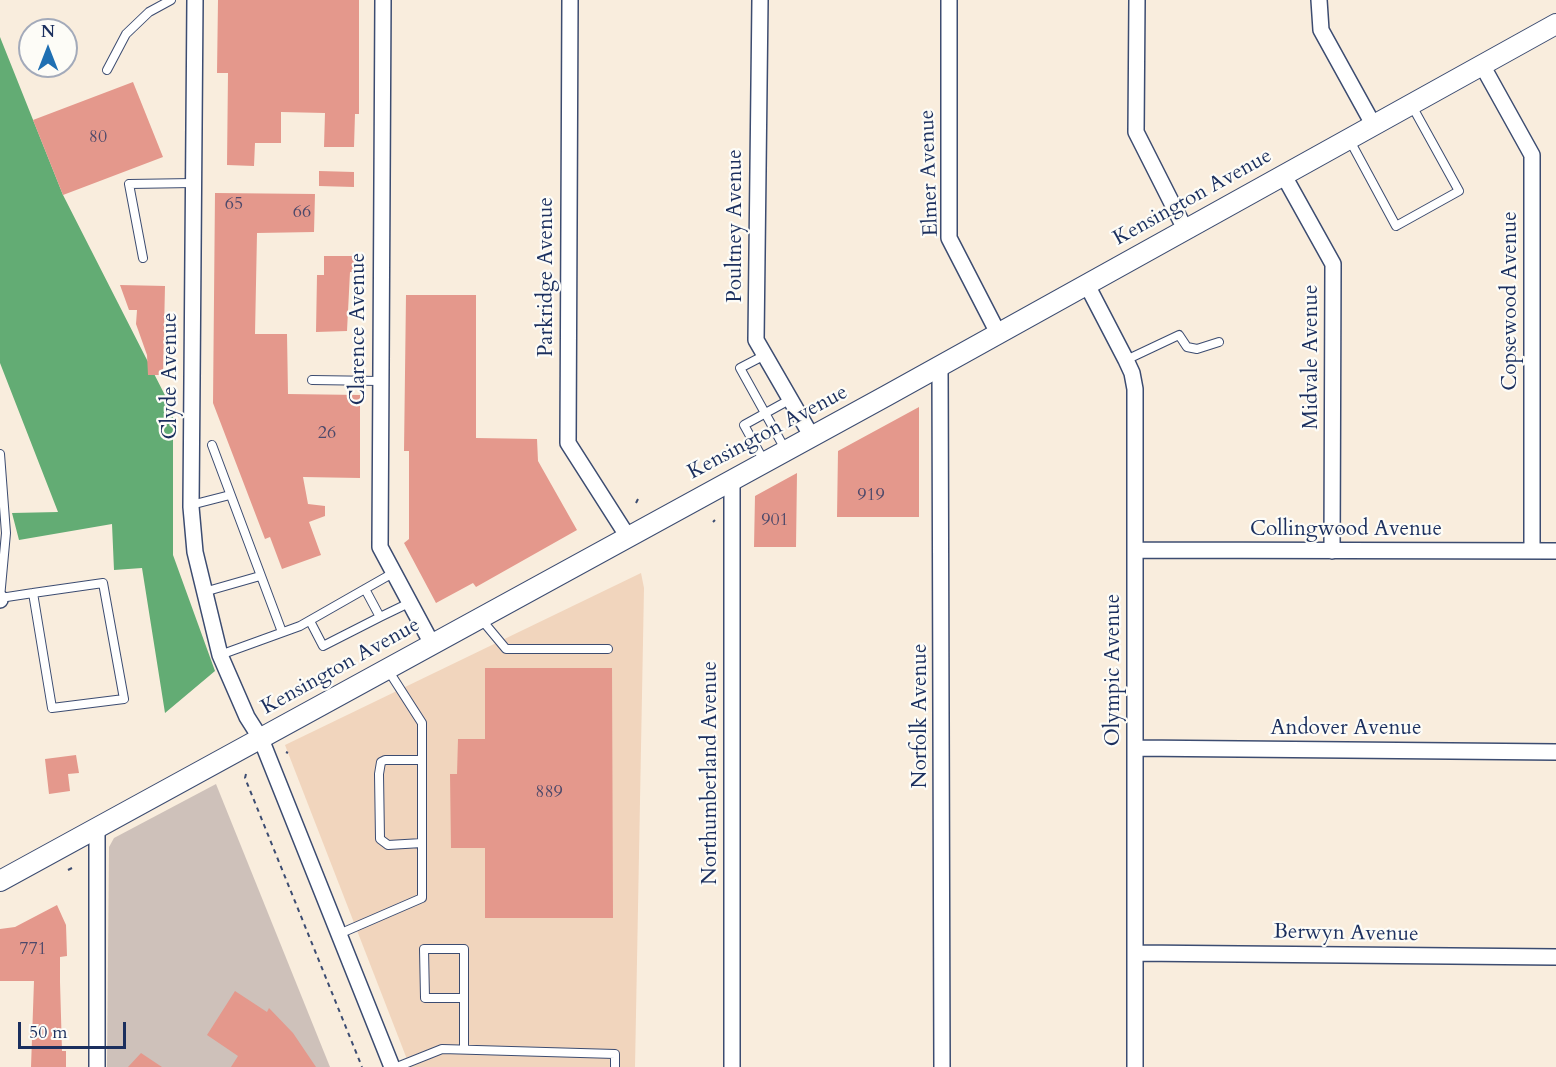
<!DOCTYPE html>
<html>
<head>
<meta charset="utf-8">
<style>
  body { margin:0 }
  #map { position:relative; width:1556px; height:1067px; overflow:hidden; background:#f9eddd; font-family:Cardo,serif }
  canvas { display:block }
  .north { position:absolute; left:18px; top:18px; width:60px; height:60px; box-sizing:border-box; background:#fdfcf7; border:2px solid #a3aaba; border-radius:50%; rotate:0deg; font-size:16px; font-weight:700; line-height:24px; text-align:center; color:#1b2f5e }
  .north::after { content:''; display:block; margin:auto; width:21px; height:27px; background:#1f6fb2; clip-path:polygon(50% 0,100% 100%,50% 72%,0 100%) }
  .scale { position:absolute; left:18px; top:1022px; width:108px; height:27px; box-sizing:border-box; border:3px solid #1b2f5e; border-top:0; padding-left:8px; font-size:18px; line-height:21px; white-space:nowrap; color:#1b2f5e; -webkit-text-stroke:4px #fdfcf7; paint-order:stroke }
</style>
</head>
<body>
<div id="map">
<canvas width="1556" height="1067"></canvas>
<div class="north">N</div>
<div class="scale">50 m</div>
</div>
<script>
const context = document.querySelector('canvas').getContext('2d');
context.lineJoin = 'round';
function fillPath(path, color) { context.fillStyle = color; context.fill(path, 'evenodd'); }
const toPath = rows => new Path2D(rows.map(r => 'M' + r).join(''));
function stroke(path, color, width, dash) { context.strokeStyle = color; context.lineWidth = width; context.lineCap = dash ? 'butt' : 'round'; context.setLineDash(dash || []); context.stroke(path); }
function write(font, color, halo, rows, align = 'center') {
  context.font = font + ' Cardo,serif'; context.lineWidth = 4.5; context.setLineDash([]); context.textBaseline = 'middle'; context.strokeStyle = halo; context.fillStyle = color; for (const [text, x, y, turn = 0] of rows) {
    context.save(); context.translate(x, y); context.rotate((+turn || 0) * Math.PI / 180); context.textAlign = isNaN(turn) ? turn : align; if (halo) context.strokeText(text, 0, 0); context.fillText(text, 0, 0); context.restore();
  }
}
fillPath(toPath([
  [641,573,644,588,635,1067,410,1067,285,745]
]), '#f1d5bd');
fillPath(toPath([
  [216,784,330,1067,107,1067,109,847,114,838]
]), '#cec1ba');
fillPath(toPath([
  [0,37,63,195,173,411,173,555,215,671,165,713,142,568,114,570,112,524,19,540,12,513,58,512,0,363]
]), '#63ac74');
fillPath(toPath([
  [218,0,359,0,359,114,355,114,354,147,324,147,325,113,281,112,281,143,255,143,254,166,227,165,228,73,217,73],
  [133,82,163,157,63,195,33,120],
  [319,171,354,172,354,187,319,186],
  [215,193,315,194,314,232,257,233,255,334,287,334,288,394,360,395,360,478,303,477,308,504,325,506,325,516,309,522,321,555,282,569,270,537,265,539,213,403],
  [324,256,356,256,356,272,350,272,347,331,316,332,317,275,324,275],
  [120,285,165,286,163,375,148,375,147,355,136,324,137,310,129,310],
  [406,295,476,295,476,438,537,439,538,461,577,530,476,587,473,583,436,603,404,543,409,539,409,451,404,451],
  [919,407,919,517,837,517,838,451],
  [797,473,796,547,754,547,755,496],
  [485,668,612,668,613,918,485,918,485,848,451,848,450,774,457,774,458,739,485,739],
  [76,755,79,773,68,774,70,791,49,794,45,759],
  [57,905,66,925,67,956,60,957,60,982,62,1051,66,1051,66,1067,31,1067,34,981,0,981,0,929,15,927],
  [235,991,267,1012,269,1008,293,1033,316,1067,231,1067,238,1056,207,1035],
  [141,1053,162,1067,128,1067]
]), '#e4988c');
const service = toPath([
  [107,70,126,34,149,12,171,0],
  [1349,139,1396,226,1459,191,1412,106],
  [143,258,129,184,193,183],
  [765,355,740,368,785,449],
  [1126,360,1179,335,1187,347,1197,349,1219,342],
  [312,380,380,381],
  [212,445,282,632],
  [0,454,6,533,0,598,33,593,103,583,124,699,52,708,33,593],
  [764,461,744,425,791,399],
  [191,505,230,495],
  [204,592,260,576],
  [380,617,409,603],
  [481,619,506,649,608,649],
  [310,621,323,646,380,617,365,589],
  [220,655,300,626,393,573],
  [422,760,385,760,381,762,379,774,380,839,388,845,422,843],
  [339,934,422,898,422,723,388,670],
  [464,998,425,998,424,949,464,949,464,1049],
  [397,1067,442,1049,615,1054,615,1067]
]);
const minor = toPath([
  [195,0,191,507,195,552,220,655,247,717,261,739,392,1067],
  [383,0,380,547,432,644],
  [570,0,568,443,628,537],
  [760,0,756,340,812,437],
  [949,0,949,238,998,333],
  [1137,0,1136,132,1185,229],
  [1319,0,1321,30,1374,126],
  [1482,65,1532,155,1532,551],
  [1284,176,1333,264,1332,551],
  [1087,285,1126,360,1132,373,1135,389,1135,1067],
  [940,365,942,1067],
  [732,479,732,1067],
  [1136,550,1556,551],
  [0,598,0,600],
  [1135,748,1556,752],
  [1135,953,1556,957],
  [97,1067,97,827]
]);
const tertiary = toPath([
  [0,881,886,396,1556,24]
]);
stroke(service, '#3c4c71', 10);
stroke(minor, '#3c4c71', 18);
stroke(tertiary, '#3c4c71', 22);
stroke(toPath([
  [636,503,638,499],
  [713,522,715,520],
  [403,630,406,631],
  [263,707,265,704],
  [286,752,288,753],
  [246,774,245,778,362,1067],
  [68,870,72,868]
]), '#3c4c71', 2, [4.5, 4.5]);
stroke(service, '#fff', 8);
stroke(minor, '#fff', 15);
stroke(tertiary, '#fff', 20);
write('18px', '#4d496a', null, [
  ["80",98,138],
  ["65",234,205],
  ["66",302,213],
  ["26",327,434],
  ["919",871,496],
  ["901",775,521],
  ["889",549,793],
  ["771",33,950]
]);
write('21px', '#1b2f5e', '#fdfcf7', [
  ["Elmer Avenue",930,173,-92],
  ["Kensington Avenue",1193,198,-29],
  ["Poultney Avenue",736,226,-90],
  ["Parkridge Avenue",547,277,-90],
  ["Copsewood Avenue",1511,301,-90],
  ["Clarence Avenue",359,329,-90],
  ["Midvale Avenue",1312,357,-90],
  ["Clyde Avenue",171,376,-90],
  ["Kensington Avenue",768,433,-28],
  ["Collingwood Avenue",1346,530],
  ["Kensington Avenue",341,667,-29],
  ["Olympic Avenue",1114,670,-90],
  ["Norfolk Avenue",921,716,-90],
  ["Andover Avenue",1346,729],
  ["Northumberland Avenue",711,773,-90],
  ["Berwyn Avenue",1346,934,1]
]);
</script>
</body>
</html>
